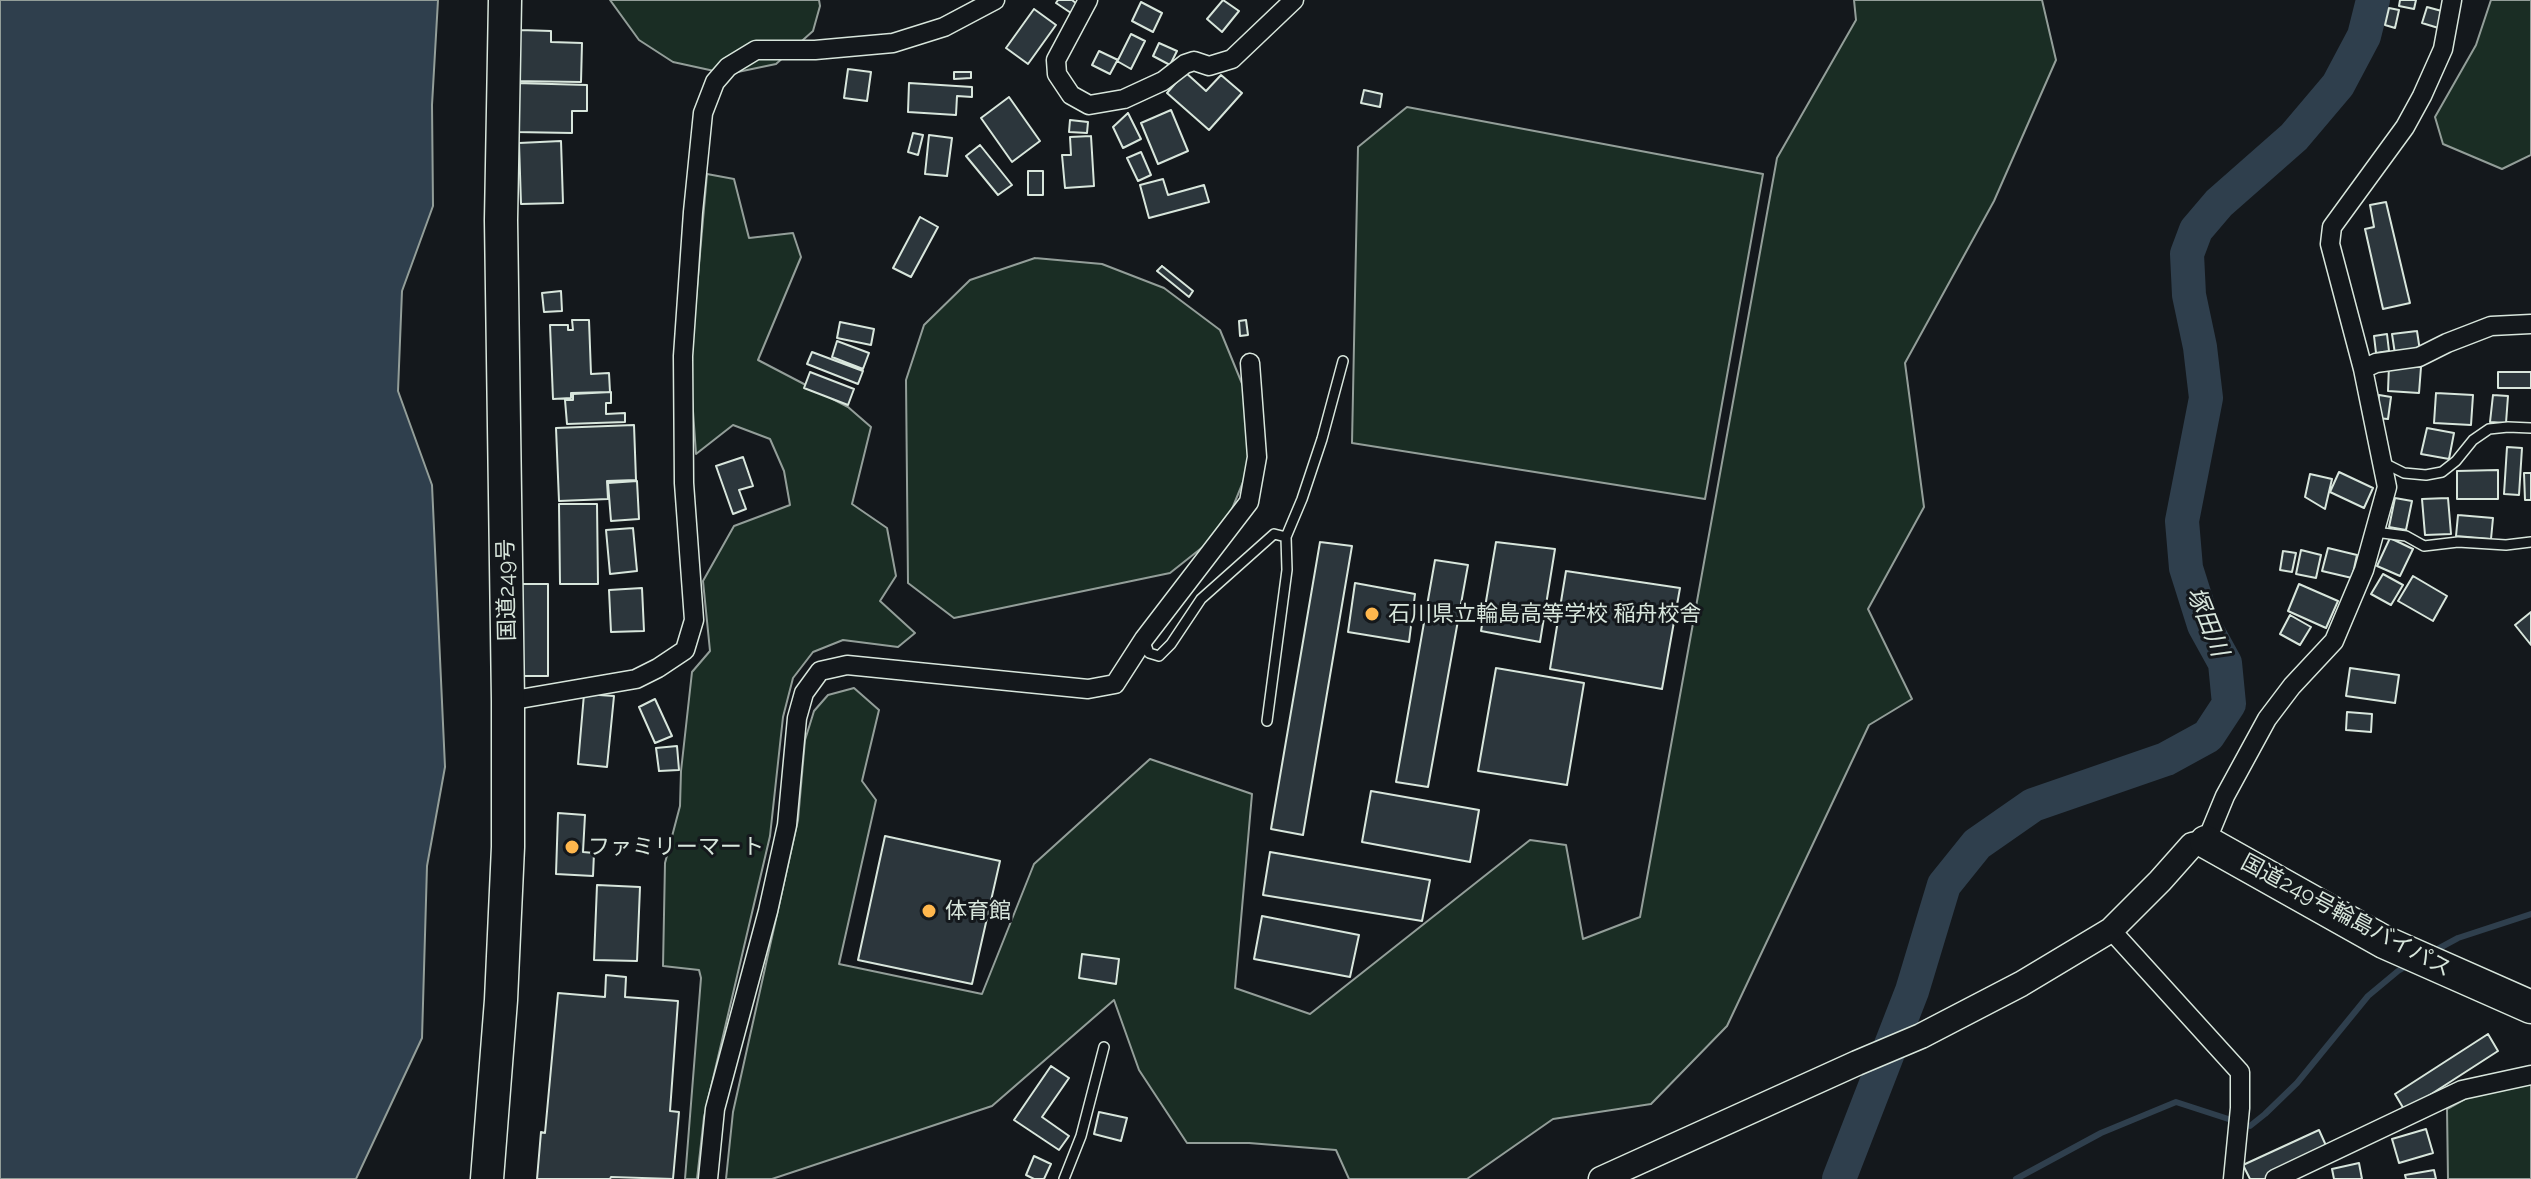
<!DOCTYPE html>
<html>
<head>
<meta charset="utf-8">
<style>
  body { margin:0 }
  canvas { display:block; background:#14181c }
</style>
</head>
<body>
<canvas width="2531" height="1179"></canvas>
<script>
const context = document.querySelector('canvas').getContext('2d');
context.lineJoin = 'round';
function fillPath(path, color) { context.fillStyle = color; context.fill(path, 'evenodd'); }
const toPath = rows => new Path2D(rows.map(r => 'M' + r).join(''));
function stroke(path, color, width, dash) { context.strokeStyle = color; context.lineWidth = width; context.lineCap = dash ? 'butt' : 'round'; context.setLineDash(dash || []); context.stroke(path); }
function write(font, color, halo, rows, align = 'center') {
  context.font = font + ' Raleway,"Noto Sans JP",sans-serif'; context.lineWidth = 6; context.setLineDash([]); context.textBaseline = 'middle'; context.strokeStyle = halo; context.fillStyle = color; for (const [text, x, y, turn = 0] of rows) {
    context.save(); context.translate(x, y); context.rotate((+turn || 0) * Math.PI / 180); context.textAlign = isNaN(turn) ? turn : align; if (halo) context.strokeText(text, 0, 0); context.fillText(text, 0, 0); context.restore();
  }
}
const green = toPath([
  [610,0,819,0,820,6,813,31,776,64,728,74,673,62,639,40,610,0],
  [1854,0,2042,0,2056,60,1994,201,1905,363,1924,507,1868,609,1912,699,1869,725,1727,1026,1651,1104,1553,1119,1467,1179,1349,1179,1336,1150,1249,1143,1187,1143,1139,1070,1114,1000,992,1106,772,1179,726,1179,733,1112,798,820,805,740,814,711,828,695,854,688,879,710,862,781,876,800,839,964,982,994,1034,864,1150,759,1252,794,1235,988,1310,1014,1530,840,1566,845,1583,939,1640,917,1777,158,1856,20,1854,0],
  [2491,0,2531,0,2531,155,2502,169,2443,144,2435,117,2476,45,2491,0],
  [1407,107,1763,174,1705,499,1352,443,1358,147,1407,107],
  [707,174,734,179,749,238,793,233,801,257,758,360,848,407,871,427,852,504,887,528,896,576,880,601,915,633,898,647,843,640,813,652,793,678,783,717,770,836,704,1117,697,1179,685,1179,701,978,699,970,663,966,665,863,680,806,681,771,692,672,710,651,703,581,734,526,790,505,784,471,770,439,733,425,696,454,690,368,707,174],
  [1035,258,1102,264,1164,288,1220,330,1243,386,1250,465,1223,531,1170,573,954,618,908,583,906,380,924,325,970,280,1035,258],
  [2531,1067,2531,1179,2448,1179,2447,1109,2496,1082,2531,1067]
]);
fillPath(green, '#1a2d24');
stroke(green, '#939e99', 2);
const water = toPath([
  [0,0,438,0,432,105,433,206,402,291,398,391,432,485,445,767,427,866,422,1038,356,1179,0,1179,0,0]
]);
fillPath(water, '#2f3f4d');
stroke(water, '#939e99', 2);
stroke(toPath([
  [2434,951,2458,938,2531,914],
  [2016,1179,2101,1133,2176,1102,2250,1126,2265,1114,2297,1083,2368,996,2398,971,2410,964]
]), '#2f3f4d', 6);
stroke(toPath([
  [1839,1179,1912,991,1944,885,1977,844,2033,805,2166,759,2208,736,2229,704,2225,663,2204,625,2186,568,2182,521,2206,398,2200,347,2189,295,2187,254,2196,230,2219,203,2294,137,2338,85,2364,36,2373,0]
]), '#2f3f4d', 34);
const building = toPath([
  [1058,0,1072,0,1077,4,1071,13,1056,3,1058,0],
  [1223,0,1239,11,1222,32,1207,19,1223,0],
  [2400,0,2416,0,2414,9,2399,6,2400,0],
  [1141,2,1162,13,1153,32,1132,21,1141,2],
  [2427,7,2449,13,2445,30,2422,23,2427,7],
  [2389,8,2399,10,2395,28,2385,25,2389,8],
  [1034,9,1056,25,1028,64,1006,48,1034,9],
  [520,30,551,31,551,42,582,43,581,82,512,81,520,30],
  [1131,34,1145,41,1131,69,1117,61,1110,74,1092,65,1099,51,1118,60,1131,34],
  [1159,43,1177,51,1170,65,1153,56,1159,43],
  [848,69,871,72,867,101,844,98,848,69],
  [954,72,971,72,971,78,954,79,954,72],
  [1185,72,1206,91,1221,75,1242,93,1209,130,1167,93,1185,72],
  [516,83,587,85,587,111,572,111,572,133,515,132,516,83],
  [909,83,972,87,972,97,957,96,956,115,908,112,909,83],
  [1364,90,1382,94,1380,107,1361,103,1364,90],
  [1009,97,1040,141,1012,162,981,118,1009,97],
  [1171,110,1188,151,1158,164,1141,123,1171,110],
  [1128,113,1141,139,1123,148,1113,127,1128,113],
  [1070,120,1088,122,1087,133,1069,132,1070,120],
  [913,133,923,135,918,155,908,152,913,133],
  [929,135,952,138,947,176,925,174,929,135],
  [1091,136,1094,186,1065,188,1062,155,1071,155,1070,137,1091,136],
  [561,141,563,203,521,204,519,143,561,141],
  [980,145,1012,185,998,195,966,156,980,145],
  [1141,152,1151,175,1138,181,1127,158,1141,152],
  [1028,171,1043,171,1043,195,1028,195,1028,171],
  [1163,179,1168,195,1204,185,1209,202,1149,218,1140,185,1163,179],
  [2386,202,2410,303,2383,309,2365,229,2374,227,2370,205,2386,202],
  [920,217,938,227,911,277,893,268,920,217],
  [1162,266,1193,291,1189,297,1157,271,1162,266],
  [561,291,562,311,544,312,542,293,561,291],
  [572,320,589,320,591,374,609,373,610,392,571,393,571,398,553,399,550,325,568,325,568,330,573,330,572,320],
  [1246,320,1248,335,1240,336,1239,321,1246,320],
  [840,322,874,329,871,345,837,338,840,322],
  [2417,331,2420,351,2395,354,2392,334,2417,331],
  [2387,334,2389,351,2376,353,2374,336,2387,334],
  [837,341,869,353,863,369,832,357,837,341],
  [812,352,863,371,858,384,807,364,812,352],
  [2389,365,2421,367,2419,393,2388,391,2389,365],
  [810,372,854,389,848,405,804,388,810,372],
  [2498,372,2531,372,2531,388,2498,388,2498,372],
  [611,392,611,403,606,403,606,414,625,413,625,422,567,424,565,400,573,400,573,394,611,392],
  [2436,393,2473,395,2471,425,2434,423,2436,393],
  [2379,395,2391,397,2388,419,2376,418,2379,395],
  [2493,395,2508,396,2506,423,2490,422,2493,395],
  [634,425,636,480,607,481,608,499,559,501,556,428,634,425],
  [2427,428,2454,433,2449,459,2421,454,2427,428],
  [2507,447,2522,448,2519,495,2504,494,2507,447],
  [743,457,753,486,739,490,746,509,733,514,716,466,743,457],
  [2498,470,2498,499,2457,499,2457,471,2498,470],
  [2339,472,2373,488,2364,508,2330,492,2339,472],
  [2524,473,2531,473,2531,500,2525,500,2524,473],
  [2310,474,2332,479,2325,509,2305,497,2310,474],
  [637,481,639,519,611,521,608,483,637,481],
  [2395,498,2412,501,2406,530,2389,527,2395,498],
  [2448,498,2451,534,2425,535,2422,499,2448,498],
  [559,504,597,504,598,584,560,584,559,504],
  [2458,515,2493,518,2491,539,2456,536,2458,515],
  [633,528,637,571,610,574,606,530,633,528],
  [2390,538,2413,549,2400,576,2377,566,2390,538],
  [1320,542,1352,546,1303,835,1271,829,1320,542],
  [1496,542,1555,549,1540,642,1481,631,1496,542],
  [2328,548,2357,555,2352,578,2322,571,2328,548],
  [2301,550,2321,555,2316,578,2296,574,2301,550],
  [2283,551,2296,553,2292,572,2280,570,2283,551],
  [1435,560,1468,565,1428,787,1396,782,1435,560],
  [1566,571,1680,588,1662,689,1550,669,1566,571],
  [2383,574,2403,585,2391,605,2371,594,2383,574],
  [2413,576,2447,596,2433,621,2398,601,2413,576],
  [1355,583,1415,594,1409,642,1348,632,1355,583],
  [515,584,548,584,548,676,514,676,515,584],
  [2299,584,2338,601,2326,628,2288,611,2299,584],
  [642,588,644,631,611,632,609,590,642,588],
  [2531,612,2531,645,2515,625,2531,612],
  [2290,615,2311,627,2300,645,2280,634,2290,615],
  [1496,668,1584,683,1567,785,1478,771,1496,668],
  [2350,668,2399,675,2395,703,2346,696,2350,668],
  [584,694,614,696,607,767,578,764,584,694],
  [655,699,672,736,655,743,639,707,655,699],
  [2347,712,2372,714,2371,732,2346,730,2347,712],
  [677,746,679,770,659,771,656,748,677,746],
  [1371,791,1479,810,1470,862,1362,842,1371,791],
  [558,813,585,815,583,852,594,853,593,876,556,874,558,813],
  [885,836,1000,861,972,984,858,960,885,836],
  [1270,852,1430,880,1422,921,1263,895,1270,852],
  [597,885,640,887,637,961,594,960,597,885],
  [1262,916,1359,935,1350,977,1254,959,1262,916],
  [1082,954,1119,959,1116,984,1079,978,1082,954],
  [606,975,626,977,625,997,678,1001,670,1111,679,1112,673,1179,611,1177,610,1179,537,1179,541,1132,545,1133,558,993,605,997,606,975],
  [2488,1034,2498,1051,2405,1111,2395,1094,2488,1034],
  [1051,1066,1069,1078,1042,1117,1069,1136,1059,1150,1014,1120,1051,1066],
  [1099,1112,1127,1118,1121,1141,1094,1134,1099,1112],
  [2426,1129,2433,1153,2399,1163,2392,1139,2426,1129],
  [2319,1130,2328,1150,2266,1179,2250,1179,2243,1165,2319,1130],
  [1034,1156,1051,1164,1044,1179,1034,1179,1026,1175,1034,1156],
  [2359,1163,2362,1179,2334,1179,2332,1169,2359,1163],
  [2434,1170,2436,1179,2406,1179,2405,1175,2434,1170]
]);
fillPath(building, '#2c363c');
stroke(building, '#d8e6dc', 2);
const lane = toPath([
  [2382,462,2404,473,2426,475,2442,472,2456,461,2473,440,2489,429,2508,427,2531,428],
  [2375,532,2406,536,2424,546,2458,542,2506,545,2531,542],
  [1286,537,1302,499,1322,439,1343,361],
  [1144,639,1149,653,1159,656,1171,644,1201,599,1274,534,1286,537,1287,570,1267,721],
  [1064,1179,1081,1136,1104,1047]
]);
const street = toPath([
  [1088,0,1056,60,1057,74,1071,95,1089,105,1124,99,1163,81,1185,64,1194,61,1209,66,1232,59,1294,0],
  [2363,369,2376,363,2419,357,2447,343,2491,326,2531,324],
  [508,701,636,679,658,668,685,650,694,620,684,483,683,356,693,212,703,113,715,82,728,67,756,50,815,50,893,43,944,27,995,0],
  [2206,842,2225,796,2267,719,2292,686,2334,641,2364,570,2387,487,2363,369,2330,244,2332,227,2405,127,2422,96,2443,49,2452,0],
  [2111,930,2240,1072,2240,1108,2233,1179],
  [708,1179,715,1109,768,911,787,825,797,718,804,693,820,671,847,665,1088,689,1115,684,1144,639,1249,502,1257,457,1250,363],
  [2275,1179,2462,1090,2531,1075]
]);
const secondary = toPath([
  [1601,1179,1857,1063,1921,1036,2021,984,2111,930,2160,881,2192,845,2206,842]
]);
const highway = toPath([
  [2206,842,2384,942,2531,1007],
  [487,1179,501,1000,508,847,508,701,501,220,505,0]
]);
stroke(lane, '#d8e6dc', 12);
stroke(street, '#d8e6dc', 21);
stroke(secondary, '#d8e6dc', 27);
stroke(highway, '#d8e6dc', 35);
stroke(lane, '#14181c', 9);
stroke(street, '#14181c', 18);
stroke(secondary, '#14181c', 24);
stroke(highway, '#14181c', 32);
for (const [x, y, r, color] of [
  [1372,614,8,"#ffb74d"],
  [572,847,8,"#ffb74d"],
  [929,911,8,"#ffb74d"]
]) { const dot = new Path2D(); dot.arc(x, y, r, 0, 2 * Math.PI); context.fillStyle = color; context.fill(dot); stroke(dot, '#14181c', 3); }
write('22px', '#d8e6dc', '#14181c', [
  ["国道249号",507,590,-91],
  ["国道249号輪島バイパス",2346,916,28]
]);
write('22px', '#d8e6dc', '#14181c', [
  ["石川県立輪島高等学校 稲舟校舎",1388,614],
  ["ファミリーマート",588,847],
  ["体育館",945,911]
], 'left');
write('italic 24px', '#d8e6dc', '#14181c', [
  ["塚田川",2207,622,68]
]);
</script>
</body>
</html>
